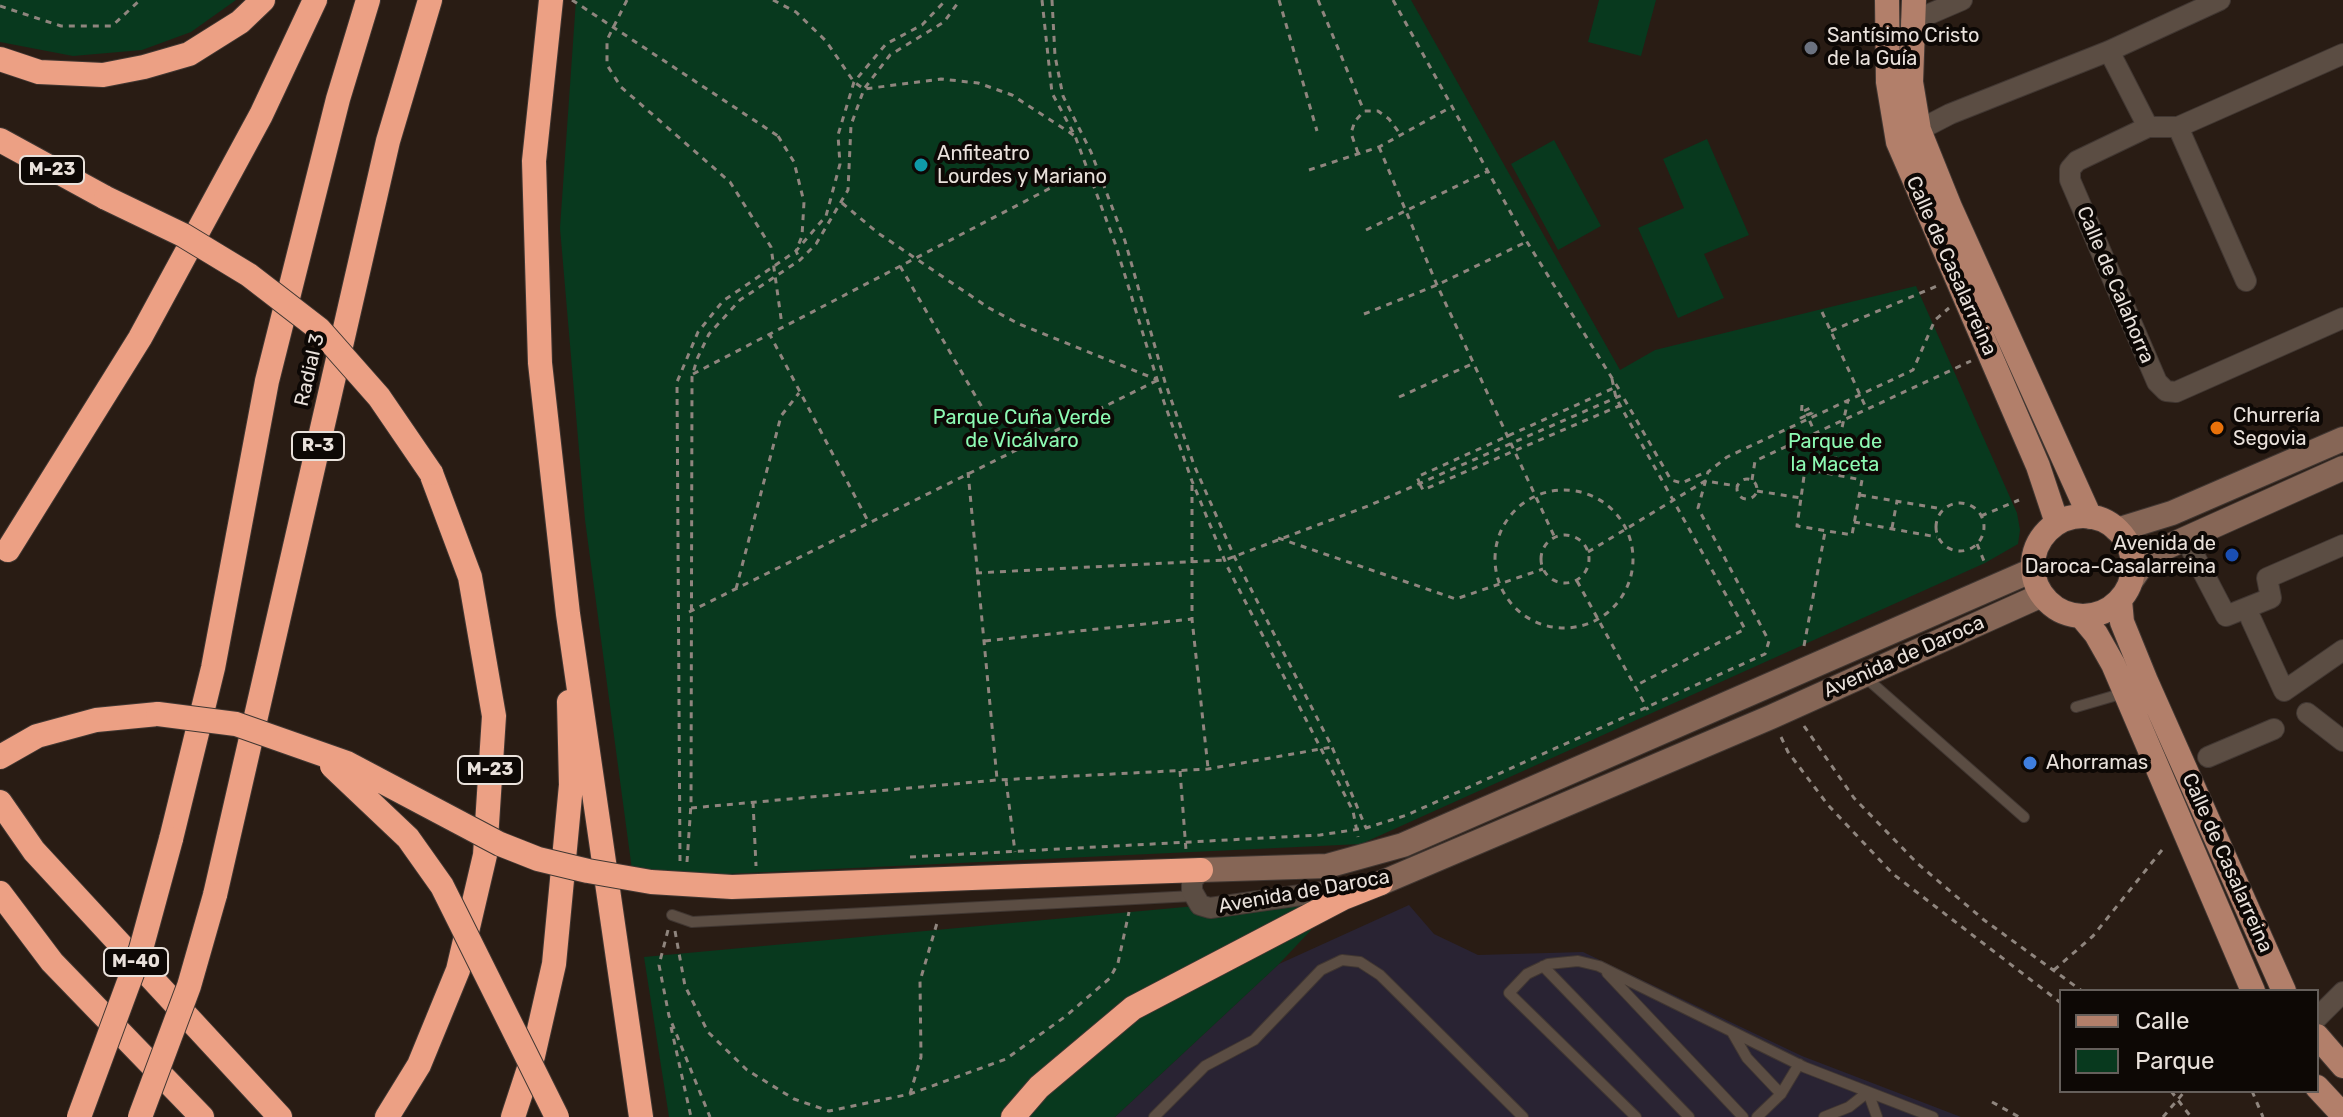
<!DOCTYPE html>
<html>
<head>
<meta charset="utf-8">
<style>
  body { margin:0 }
  #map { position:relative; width:2343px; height:1117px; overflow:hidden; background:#291c14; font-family:Rubik,sans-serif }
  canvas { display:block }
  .legend { position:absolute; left:2059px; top:989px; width:260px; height:104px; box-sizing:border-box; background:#0d0805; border:2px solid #655f5b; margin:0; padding:10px 14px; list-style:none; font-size:24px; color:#e9e1db }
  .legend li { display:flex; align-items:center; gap:16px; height:40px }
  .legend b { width:40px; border:2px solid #655f5b }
</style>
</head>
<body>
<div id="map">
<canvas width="2343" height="1117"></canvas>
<ul class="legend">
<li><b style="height:10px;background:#b27f6a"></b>Calle</li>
<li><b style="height:22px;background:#08391e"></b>Parque</li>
</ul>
</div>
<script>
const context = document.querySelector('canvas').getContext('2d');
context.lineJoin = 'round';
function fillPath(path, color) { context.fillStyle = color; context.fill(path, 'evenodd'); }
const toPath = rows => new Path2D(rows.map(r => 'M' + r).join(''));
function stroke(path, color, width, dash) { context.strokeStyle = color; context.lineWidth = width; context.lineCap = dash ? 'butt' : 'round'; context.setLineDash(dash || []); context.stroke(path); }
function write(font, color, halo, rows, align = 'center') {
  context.font = font + ' Rubik,sans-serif'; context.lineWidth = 8; context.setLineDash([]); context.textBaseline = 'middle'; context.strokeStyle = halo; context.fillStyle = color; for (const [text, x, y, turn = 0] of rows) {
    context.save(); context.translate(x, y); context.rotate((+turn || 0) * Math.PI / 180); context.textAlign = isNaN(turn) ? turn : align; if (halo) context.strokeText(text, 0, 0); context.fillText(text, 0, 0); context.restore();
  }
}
fillPath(toPath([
  [1409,905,1434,934,1478,955,1583,952,1802,1056,1961,1117,1115,1117,1279,964]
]), '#292333');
fillPath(toPath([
  [0,0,236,0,191,32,142,50,73,56,0,42],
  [576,0,1411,0,1620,370,1655,350,1916,286,2017,513,2020,530,2018,544,1985,563,1361,844,684,876,632,870,585,520,560,228],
  [1599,0,1656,0,1641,56,1588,42],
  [1707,139,1749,235,1704,254,1724,298,1678,318,1638,228,1684,208,1663,159],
  [1554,140,1601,226,1558,250,1511,164],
  [1347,892,1279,964,1115,1117,669,1117,644,957]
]), '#08391e');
const lane = toPath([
  [1865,677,2024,817],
  [2076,707,2124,693],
  [672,915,692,922,1193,896],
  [1543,966,1689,1117],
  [1607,973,1743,1117],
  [1732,1032,1747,1058,1781,1094],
  [1154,1117,1205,1066,1254,1040,1321,970,1342,960,1360,962,1380,975,1523,1117],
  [1636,1117,1509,993,1527,974,1548,964,1578,961,1599,966,1804,1067,1933,1117],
  [1757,1117,1781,1094,1799,1064],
  [1824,1117,1849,1107,1868,1092,1877,1117]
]);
const street = toPath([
  [1911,22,1962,0],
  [2109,51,2148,127],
  [2343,54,2178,127,2148,127,2077,161,2070,169,2070,180,2157,382,2166,391,2176,392,2343,318],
  [2178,127,2246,281],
  [1919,130,1950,114,2109,51,2220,0],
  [2192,551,2226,616,2271,598,2267,578,2343,545],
  [2251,619,2284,691,2343,650],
  [2307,713,2343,741],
  [2208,757,2274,729],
  [1201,870,1192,881,1192,891,1200,905,1210,908,1357,887],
  [2317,1018,2343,992]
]);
const secondary = toPath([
  [2117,530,2172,513,2343,439],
  [2131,581,2149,555,2343,468],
  [1201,870,1327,866,1403,845,2033,570],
  [1381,883,1771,717,2042,595]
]);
const primary = toPath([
  [1887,0,1888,82,1898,142,2038,466,2057,523],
  [1914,0,1911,82,1919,130,1950,207,2090,517],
  '2033 566a50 50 0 1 1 100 0a50 50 0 1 1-100 0Z',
  [2120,600,2122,622,2146,681,2284,991],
  [2081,616,2096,634,2113,664,2253,991],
  [2317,1036,2343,1066],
  [2317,1087,2343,1115]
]);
const highway = toPath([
  [551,0,534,161,540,363,568,614,641,1117],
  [0,59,39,72,103,75,144,67,189,54,240,22,263,0],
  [0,140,106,198],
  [8,550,140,338,261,115,315,0],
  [0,757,37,736,96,720,158,714],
  [0,802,34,851,280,1117],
  [171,839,213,668,267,381,338,99,368,0],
  [1025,876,1201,870],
  [0,893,52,962,202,1117],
  [215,895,388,141,430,0],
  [387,1117,419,1065,458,970,485,855,494,716,470,577,431,473],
  [513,1117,533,1056,554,964,571,785,569,702],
  [1013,1117,1039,1087,1133,1008,1343,898,1381,883]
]);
stroke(lane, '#413732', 12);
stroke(street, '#413732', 22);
stroke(secondary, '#413732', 26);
stroke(primary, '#413732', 26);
stroke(highway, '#413732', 26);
stroke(toPath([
  [627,0,607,40,607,65,621,87,730,182,771,247,782,325],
  [773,0,796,12,826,41,854,82,864,89,941,79,978,83,1012,95,1075,136],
  [1042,0,1052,93,1075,136,1115,243,1164,402,1192,481,1227,566,1353,811,1358,837],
  [1052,0,1055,56,1063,96,1091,152,1125,241,1165,382,1194,465,1234,556,1332,747,1366,828],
  [1279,0,1317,131],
  [1318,0,1364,111],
  [1393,0,1527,242,1622,394],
  [0,6,61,26,112,26,140,0],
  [778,136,794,162,804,202,802,236,796,251,800,260],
  [1379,147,1437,285,1555,538],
  [1358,153,1351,133,1355,121,1364,111,1378,111,1389,119,1401,135],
  [1309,170,1379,147,1453,106],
  [842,203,878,233,989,308,1019,324,1158,380],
  [1366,230,1488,171],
  [900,266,1008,452],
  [1822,312,1867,410],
  [1364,314,1437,285,1526,242],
  [1831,331,1937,286],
  [769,333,869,523],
  [693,374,1087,169],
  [1612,379,1616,398,1745,629,1635,686],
  [1399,397,1474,363],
  [1802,405,1801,418,1807,415],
  [1804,411,1810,408,1812,413,1807,415,1815,433],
  [968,472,997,779],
  [1832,474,1848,400],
  '1737 489a10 10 0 1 1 20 0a10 10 0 1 1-20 0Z',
  [1752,480,1755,461,1971,361],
  [1420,484,1417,477,1614,388],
  [1420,484,1423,490,1619,406],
  [1192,485,1192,619,1208,768],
  '1495 559a69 69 0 1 1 138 0a69 69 0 1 1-138 0Z',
  [1757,491,1801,498,1805,469,1862,480,1852,535,1797,526,1801,498],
  [1860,495,1943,509],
  '1936 527a24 24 0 1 1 48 0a24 24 0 1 1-48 0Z',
  [1981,516,2019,500],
  [1854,522,1937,537],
  [1892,528,1897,501],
  '1541 559a24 24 0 1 1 48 0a24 24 0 1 1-48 0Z',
  [1278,538,1456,599,1543,569],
  [1977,544,1986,566],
  [1588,552,1705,481,1737,486],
  [976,573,1225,560,1368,506,1622,395,1671,480,1682,483,1706,472],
  [1577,581,1648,710],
  [736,589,781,416,799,393],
  [689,612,1158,380],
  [985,641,1192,619],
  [1804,646,1825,532],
  [1804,726,1854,798,1917,863,1984,920,2082,991],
  [1781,737,1788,752,1828,805,1893,874,2061,1003],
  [1180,771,1186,850],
  [1006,780,1015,852],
  [753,802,756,866],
  [691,808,997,780,1208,769,1332,747],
  [910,857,1320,835,1366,828,1407,815,1765,654,1769,641,1698,508,1708,472,1727,457,1913,370,1935,320,1949,308],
  [680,861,677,382,698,332,723,301,796,251,826,216,840,164,838,135,854,82,886,44,922,25,946,0],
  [687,862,691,804,692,377,697,359,709,334,740,300,800,260,816,244,848,190,851,125,864,89,890,55,944,22,960,0],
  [668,930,659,965,669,1016,710,1117],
  [675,931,685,986,708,1032,747,1070,794,1099,829,1111,910,1094,1006,1059,1066,1016,1110,978,1118,963,1129,912],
  [2054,970,2093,936,2162,850],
  [671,1027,691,1117],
  [2171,1091,2191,1117],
  [2252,1091,2263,1117],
  [910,1094,921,1057,920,981,937,923],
  [1992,1102,2019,1117],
  [2163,1117,2185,1091]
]), '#8f857e', 3, [6, 6]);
stroke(lane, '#5b4d43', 10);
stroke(street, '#5b4d43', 20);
stroke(secondary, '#866656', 24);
stroke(primary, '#b27f6a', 24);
stroke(highway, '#eca084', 24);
const highwayBridge = toPath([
  [106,198,183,235,249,275,319,329,379,397,431,473],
  [158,714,236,724,347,763,500,844,538,859,588,871,651,882,732,887,1025,876],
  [332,766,408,838,442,886,557,1117],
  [79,1117,141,949,171,839],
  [140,1117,189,986,215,895]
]);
stroke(highwayBridge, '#413732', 26, []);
stroke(toPath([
  [572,0,778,136]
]), '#8f857e', 3, [6, 6]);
stroke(highwayBridge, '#eca084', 24);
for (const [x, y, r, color] of [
  [1811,48,8,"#6b7280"],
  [921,165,8,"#0f9aa8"],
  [2217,428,8,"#e8710a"],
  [2232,555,8,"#1a4fb4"],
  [2030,763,8,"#3f7fe0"]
]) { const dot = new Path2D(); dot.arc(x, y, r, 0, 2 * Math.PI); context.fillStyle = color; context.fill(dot); stroke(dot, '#0d0805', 3); }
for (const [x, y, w] of [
  [52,170,64],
  [318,446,52],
  [490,770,64],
  [136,962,64]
]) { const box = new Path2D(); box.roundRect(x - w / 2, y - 14, w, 28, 6); context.fillStyle = '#0d0805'; context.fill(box); stroke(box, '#e9e1db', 2); }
write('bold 18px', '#e9e1db', null, [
  ["M-23",52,170],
  ["R-3",318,446],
  ["M-23",490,770],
  ["M-40",136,962]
]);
write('20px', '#e9e1db', '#0d0805', [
  ["Santísimo Cristo",1827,36],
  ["de la Guía",1827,59],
  ["Anfiteatro",937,154],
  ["Lourdes y Mariano",937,177],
  ["Churrería",2233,416],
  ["Segovia",2233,439],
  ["Avenida de",2216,544,"right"],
  ["Daroca-Casalarreina",2216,567,"right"],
  ["Ahorramas",2046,763]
], 'left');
write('20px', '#e9e1db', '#0d0805', [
  ["Calle de Casalarreina",1951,266,66],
  ["Calle de Calahorra",2115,285,67],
  ["Radial 3",310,370,-77],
  ["Avenida de Daroca",1904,657,-24],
  ["Calle de Casalarreina",2227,863,66],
  ["Avenida de Daroca",1304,892,-10]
]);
write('20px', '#8dfab3', '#0d0805', [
  ["Parque Cuña Verde",1022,418],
  ["de Vicálvaro",1022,441],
  ["Parque de",1835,442],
  ["la Maceta",1835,465]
]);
</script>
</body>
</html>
